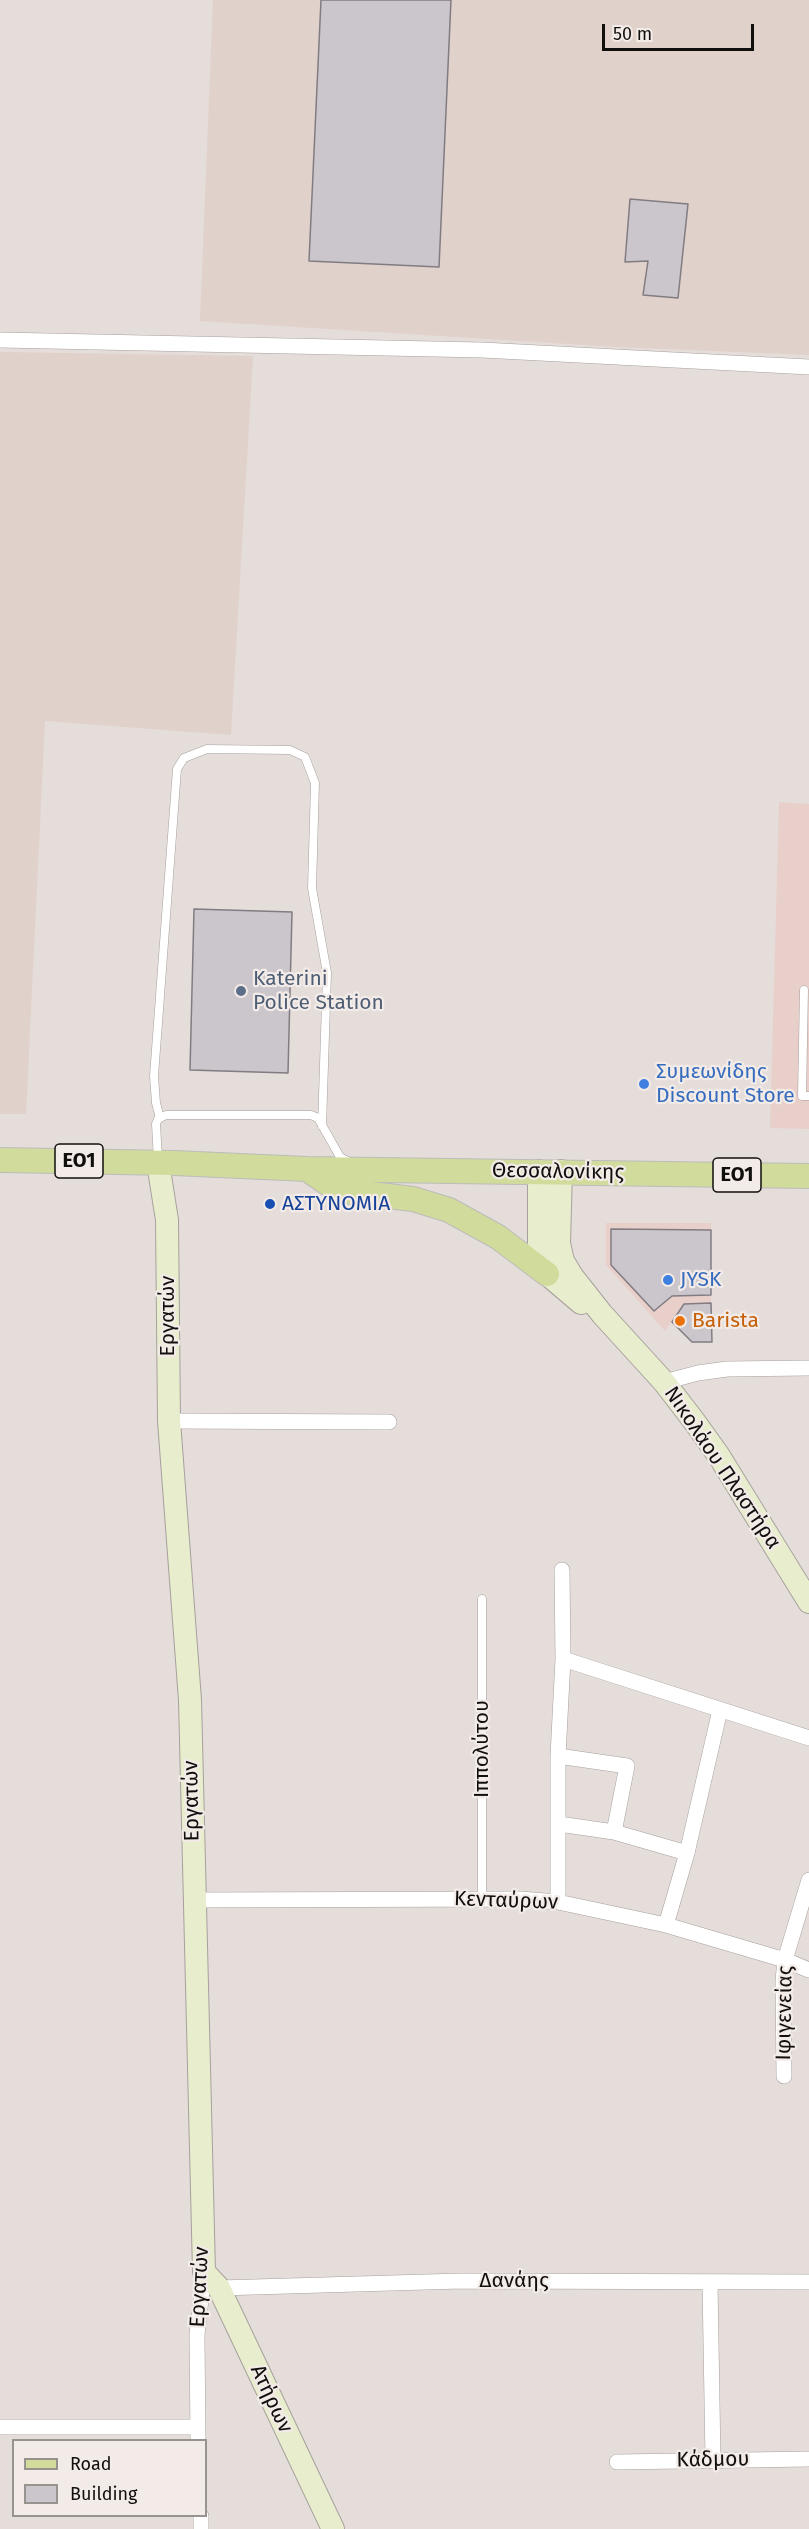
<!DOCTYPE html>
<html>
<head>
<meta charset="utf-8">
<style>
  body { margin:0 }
  #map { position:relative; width:809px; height:2529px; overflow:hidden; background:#e5ddda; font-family:"Fira Sans",sans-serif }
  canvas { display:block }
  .legend { position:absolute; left:12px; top:2439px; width:195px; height:78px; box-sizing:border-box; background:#f3ebe7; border:2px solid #999390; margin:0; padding:8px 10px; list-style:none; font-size:18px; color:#110f0e }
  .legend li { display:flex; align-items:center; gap:12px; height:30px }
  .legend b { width:30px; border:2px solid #999390 }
  .scale { position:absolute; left:602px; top:24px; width:152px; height:27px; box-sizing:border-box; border:3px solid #110f0e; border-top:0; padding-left:8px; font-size:18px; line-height:21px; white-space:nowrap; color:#110f0e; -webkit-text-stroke:4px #f3ebe7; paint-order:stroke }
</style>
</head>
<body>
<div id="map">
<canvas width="809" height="2529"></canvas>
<ul class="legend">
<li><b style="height:8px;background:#d1db9b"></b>Road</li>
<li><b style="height:16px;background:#cbc6cc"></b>Building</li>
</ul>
<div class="scale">50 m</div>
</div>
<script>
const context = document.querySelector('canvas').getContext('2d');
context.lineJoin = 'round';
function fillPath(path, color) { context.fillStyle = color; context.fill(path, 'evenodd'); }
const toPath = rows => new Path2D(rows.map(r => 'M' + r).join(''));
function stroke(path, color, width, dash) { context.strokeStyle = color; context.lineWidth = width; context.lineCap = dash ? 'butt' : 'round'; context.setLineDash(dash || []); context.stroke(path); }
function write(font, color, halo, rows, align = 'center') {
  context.font = font + ' "Fira Sans",sans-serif'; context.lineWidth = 4.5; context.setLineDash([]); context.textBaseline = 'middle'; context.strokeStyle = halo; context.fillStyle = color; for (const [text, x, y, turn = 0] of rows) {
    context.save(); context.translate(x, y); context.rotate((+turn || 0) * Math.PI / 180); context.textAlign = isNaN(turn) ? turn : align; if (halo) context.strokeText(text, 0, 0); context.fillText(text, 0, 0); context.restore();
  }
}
fillPath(toPath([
  [779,802,809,804,809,1129,770,1128],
  [606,1223,711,1223,711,1303,684,1304,665,1331,606,1265]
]), '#e9cfca');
fillPath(toPath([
  [213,0,809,0,809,355,616,347,200,321],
  [0,352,253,356,231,735,45,721,26,1114,0,1114]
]), '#e0d1ca');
const building = toPath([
  [321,0,451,0,439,267,309,261,321,0],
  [630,199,688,204,678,298,643,295,648,261,625,262,630,199],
  [194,909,292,912,288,1073,190,1070,194,909],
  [611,1229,711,1230,711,1295,672,1296,654,1311,611,1265,611,1229],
  [711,1303,712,1342,692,1342,672,1322,684,1304,711,1303]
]);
fillPath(building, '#cbc6cc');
stroke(building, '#817c82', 1.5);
const lane = toPath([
  [804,990,802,1096,809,1096],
  [160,1118,156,1103,154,1076,177,769,184,758,207,749,290,750,305,757,315,783,312,888,327,973,322,1126],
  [158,1160,156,1124,158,1119,166,1115,311,1115,318,1118,340,1157,349,1162],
  [482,1899,482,1599]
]);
const street = toPath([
  [0,340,482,350,809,367],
  [664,1382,698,1373,727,1369,809,1368],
  [169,1421,389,1422],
  [563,1659,809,1738],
  [558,1756,627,1766,614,1832],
  [559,1824,614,1832,687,1853],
  [194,1900,520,1899,558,1902,666,1925,785,1960,809,1970],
  [558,1902,558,1756,563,1659,562,1570],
  [666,1925,687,1853,720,1710],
  [784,2076,783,1981,785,1960,809,1880],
  [710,2283,713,2460],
  [219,2288,461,2281,809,2282],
  [0,2427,197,2427],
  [198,2440,197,2335,204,2272],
  [617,2462,809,2459],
  [201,2516,201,2529]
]);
const secondary = toPath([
  [158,1163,167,1220,169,1421,190,1700,204,2272,219,2288,333,2529],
  [539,1171,539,1250,542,1261,547,1274,581,1303],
  [561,1171,559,1243,563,1261,572,1276,602,1314,664,1382,694,1421,719,1456,809,1602]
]);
const primary = toPath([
  [0,1160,174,1163,307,1169,809,1176],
  [307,1169,330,1185,345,1191,413,1199,449,1210,498,1237,547,1274]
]);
stroke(lane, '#a7a09d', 9);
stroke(street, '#a7a09d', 16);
stroke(secondary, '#a7a09d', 24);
stroke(primary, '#bcbcbc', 26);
stroke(lane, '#fff', 8);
stroke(street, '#fff', 15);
stroke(secondary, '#e8edcd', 22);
stroke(primary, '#d1db9b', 24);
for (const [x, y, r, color] of [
  [241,991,6,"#5c6f8a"],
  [644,1084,6,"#3f7fe0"],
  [270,1204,6,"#1a4fb4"],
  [668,1280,6,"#3f7fe0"],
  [680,1321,6,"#e8710a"]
]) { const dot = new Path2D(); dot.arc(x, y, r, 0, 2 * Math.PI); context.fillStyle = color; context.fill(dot); stroke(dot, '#f3ebe7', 2); }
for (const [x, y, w] of [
  [79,1161,48],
  [737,1175,48]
]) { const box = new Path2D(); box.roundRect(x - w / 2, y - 17, w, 34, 4.5); context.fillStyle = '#f3ebe7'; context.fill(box); stroke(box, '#110f0e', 1.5); }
write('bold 20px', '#110f0e', null, [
  ["ΕΟ1",79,1161],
  ["ΕΟ1",737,1175]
]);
write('21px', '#4e5e75', '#f3ebe7', [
  ["Katerini",253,979],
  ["Police Station",253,1003]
], 'left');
write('21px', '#366cbe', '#f3ebe7', [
  ["Συμεωνίδης",656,1072],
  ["Discount Store",656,1096],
  ["JYSK",680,1280]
], 'left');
write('21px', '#110f0e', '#f3ebe7', [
  ["Θεσσαλονίκης",558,1172,1],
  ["Εργατών",168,1316,-90],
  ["Νικολάου Πλαστήρα",722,1468,56],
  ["Ιππολύτου",482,1749,-90],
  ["Εργατών",192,1801,-91],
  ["Κενταύρων",506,1901,2],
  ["Ιφιγενείας",785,2013,-89],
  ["Δανάης",514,2281],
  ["Εργατών",200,2287,-87],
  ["Ατήρων",271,2399,65],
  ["Κάδμου",713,2460,-1]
]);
write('21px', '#164399', '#f3ebe7', [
  ["ΑΣΤΥΝΟΜΙΑ",282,1204]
], 'left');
write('21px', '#c56008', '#f3ebe7', [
  ["Barista",692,1321]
], 'left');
</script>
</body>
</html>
